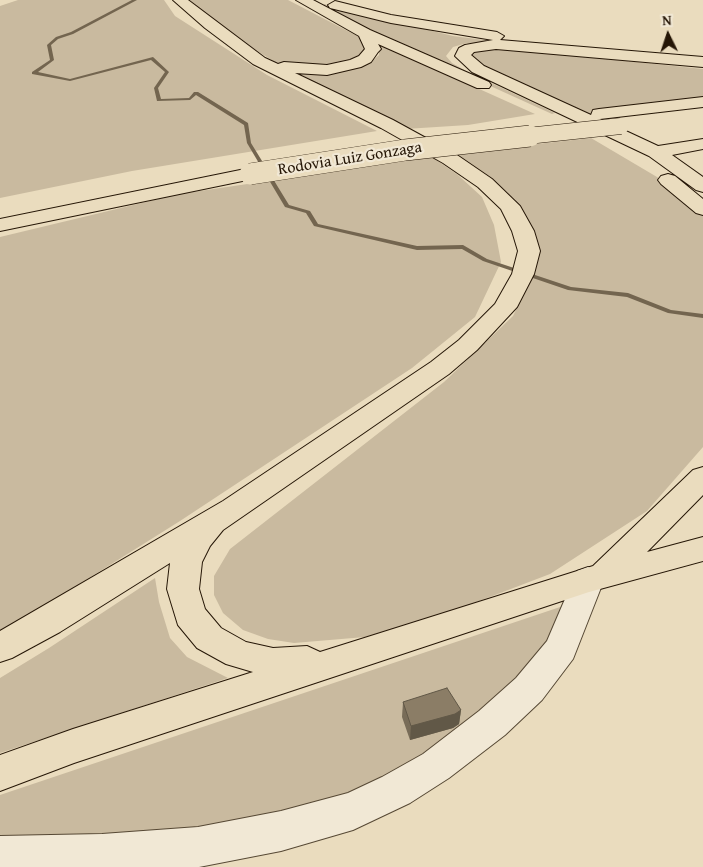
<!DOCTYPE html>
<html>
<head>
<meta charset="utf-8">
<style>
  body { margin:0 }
  #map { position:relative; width:703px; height:867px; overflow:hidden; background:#eadcbe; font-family:"Gentium Book Plus",serif }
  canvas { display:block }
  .north { position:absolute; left:643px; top:10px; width:50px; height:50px; -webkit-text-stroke:4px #f1e8d5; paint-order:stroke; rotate:356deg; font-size:14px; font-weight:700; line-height:20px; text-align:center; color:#251606 }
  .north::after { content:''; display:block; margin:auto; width:18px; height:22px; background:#251606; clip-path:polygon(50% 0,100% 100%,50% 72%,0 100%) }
</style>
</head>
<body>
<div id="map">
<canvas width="703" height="867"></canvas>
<div class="north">N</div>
</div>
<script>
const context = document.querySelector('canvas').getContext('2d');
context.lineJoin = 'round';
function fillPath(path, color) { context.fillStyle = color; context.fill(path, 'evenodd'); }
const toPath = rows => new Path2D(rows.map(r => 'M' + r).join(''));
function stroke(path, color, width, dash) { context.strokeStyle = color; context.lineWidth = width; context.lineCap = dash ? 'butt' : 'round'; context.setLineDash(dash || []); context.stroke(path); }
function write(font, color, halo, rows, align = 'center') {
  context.font = font + ' "Gentium Book Plus",serif'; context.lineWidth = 4.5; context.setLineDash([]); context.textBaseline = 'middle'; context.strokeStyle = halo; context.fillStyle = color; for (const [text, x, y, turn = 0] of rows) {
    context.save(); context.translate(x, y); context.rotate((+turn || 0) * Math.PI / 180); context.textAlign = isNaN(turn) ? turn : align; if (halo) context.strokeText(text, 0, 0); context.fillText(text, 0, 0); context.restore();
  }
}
fillPath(toPath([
  [18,0,164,0,175,16,267,75,377,131,132,171,0,198,0,6],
  [190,0,288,0,365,40,365,52,352,60,321,66,293,66,275,62,226,32],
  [324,4,453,36,508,43,467,43,453,47,446,56,452,63,468,72,555,113,552,114,367,30,323,8],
  [379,44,535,114,468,125,405,129,285,71,323,74,349,70,370,63,379,55],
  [503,48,703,69,703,101,589,115,504,78,472,59,473,53,479,49],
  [591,138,657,177,703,215,703,447,647,511,550,574,461,608,365,637,294,643,268,639,243,630,223,613,214,595,214,576,230,549,444,382,513,316,536,269,535,248,511,201,489,176,456,153],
  [432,157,458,175,482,197,494,225,501,262,475,317,412,368,180,521,0,634,0,237,179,194],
  [155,578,159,602,170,638,187,657,228,678,0,753,0,678,49,648],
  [575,602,557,644,496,708,395,779,258,836,0,856,0,795]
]), '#c9ba9f');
fillPath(toPath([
  [132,0,137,0,73,34,58,39,51,45,54,60,38,72,70,79,153,57,169,72,158,88,161,99,189,98,194,92,198,92,248,123,251,143,289,205,310,211,318,224,417,246,463,245,487,259,571,287,628,293,671,310,703,314,703,318,668,313,627,297,568,290,483,261,462,249,417,250,314,226,306,213,285,207,247,143,244,125,196,95,190,100,157,101,154,88,165,72,151,60,70,81,32,74,32,72,50,60,47,45,56,37,71,32,132,0]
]), '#73654f');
const minor = toPath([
  [588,567,599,571,604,580,573,659,542,700,505,735,449,778,410,803,353,830,281,851,199,867,0,867,0,836,102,834,198,827,281,811,348,793,382,777,423,754,479,711,516,678,547,641,577,571,588,567]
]);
const highway = toPath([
  [173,0,188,0,265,58,278,64,284,62,327,65,350,60,359,56,365,49,359,36,296,0,313,0,370,30,489,82,491,85,489,88,477,88,378,44,381,49,378,52,371,62,361,67,327,75,295,73,393,120,457,155,492,179,520,206,534,231,540,251,534,274,517,307,477,350,449,374,223,530,210,546,202,562,199,589,205,609,221,628,246,642,273,648,307,646,320,652,593,566,693,470,703,467,703,495,647,552,703,537,703,561,589,592,74,763,0,791,0,755,73,729,253,672,226,664,197,648,178,625,167,589,170,563,60,632,12,658,0,662,0,631,223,501,431,362,459,340,495,304,512,274,518,251,512,231,501,209,478,187,443,163,381,128,253,64,205,28,173,0],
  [335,1,391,15,497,32,504,36,500,40,703,57,703,67,496,49,474,52,471,55,484,66,591,115,593,110,599,109,703,97,703,107,600,119,658,146,703,139,703,149,672,155,703,177,703,192,696,190,649,156,472,72,455,56,459,48,465,45,493,40,391,23,330,8,328,5,335,1],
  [250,168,257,170,260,174,257,178,0,231,0,219,250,168],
  [668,174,675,176,703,199,703,215,696,213,661,184,658,180,661,176,668,174]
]);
stroke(minor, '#564834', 2);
stroke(highway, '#251606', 2);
fillPath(minor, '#f1e8d5');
fillPath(highway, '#eadcbe');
const highwayBridgeFar1 = toPath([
  [518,137,621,126]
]);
const highwayBridge = toPath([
  [250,174,405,150,530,136]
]);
stroke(highwayBridgeFar1, '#251606', 17, []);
stroke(highwayBridge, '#251606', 22, []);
stroke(highwayBridgeFar1, '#eadcbe', 16);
stroke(highwayBridge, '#eadcbe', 21);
fillPath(toPath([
  [403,702,461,710,459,724,453,728,410,740,402,717]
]), '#786c58');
fillPath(toPath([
  [461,710,459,724,453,728,410,740,411,726]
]), '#615847');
const building = toPath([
  [447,688,461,710,455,714,411,726,403,702,447,688]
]);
fillPath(building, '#8b7d66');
stroke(building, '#615847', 1);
write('16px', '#251606', '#f1e8d5', [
  ["Rodovia Luiz Gonzaga",350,159,-9]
]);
</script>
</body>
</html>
